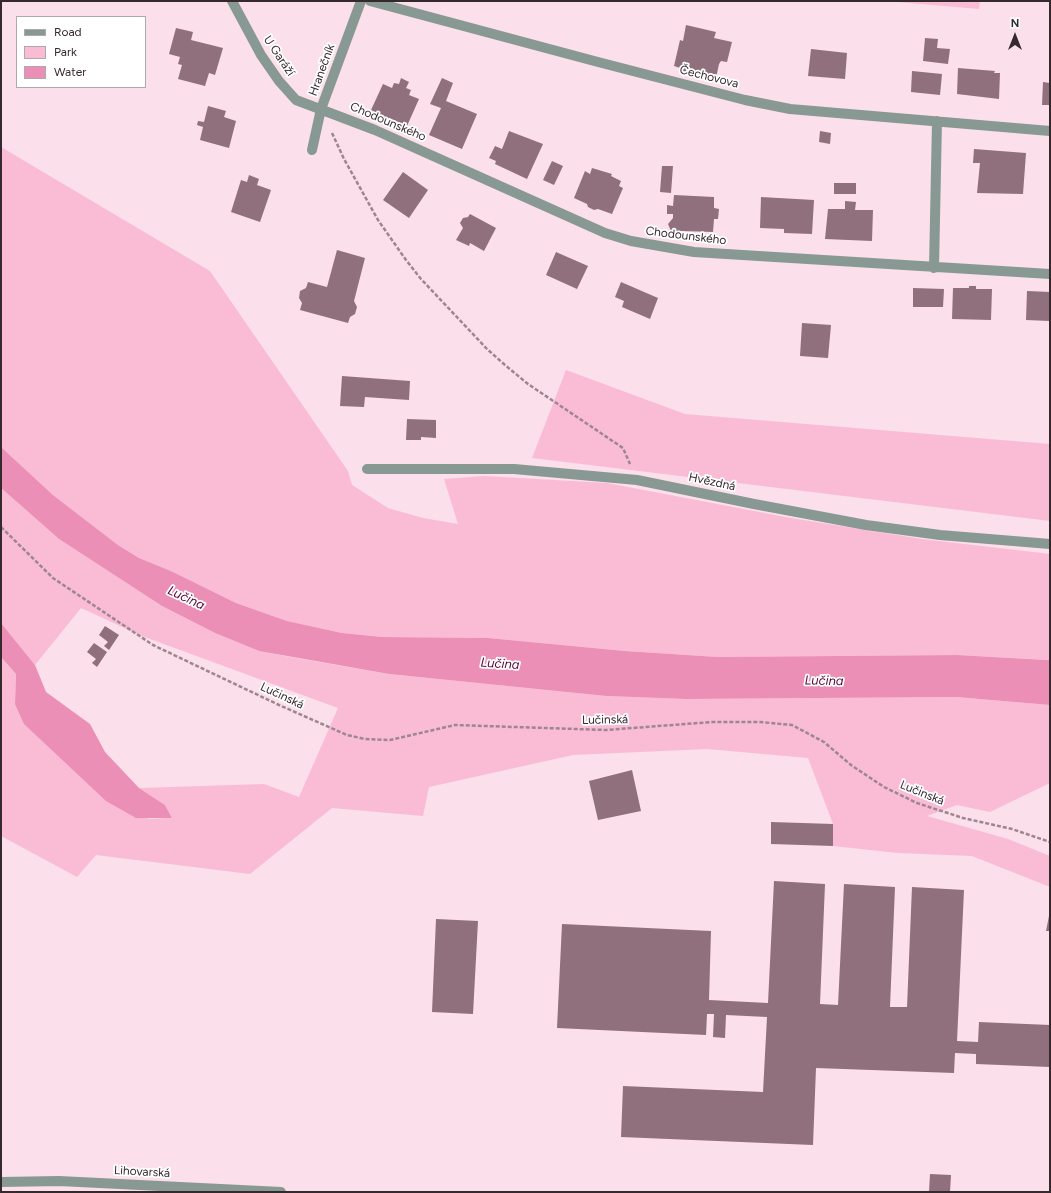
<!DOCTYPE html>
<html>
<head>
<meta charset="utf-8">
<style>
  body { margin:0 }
  #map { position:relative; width:1051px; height:1193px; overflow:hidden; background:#fbdfea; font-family:Figtree,sans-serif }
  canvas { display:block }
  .frame { position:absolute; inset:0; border:2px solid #36292e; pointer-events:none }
  .legend { position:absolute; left:16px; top:16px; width:130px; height:72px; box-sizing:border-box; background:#fff; border:1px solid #afa9ab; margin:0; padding:5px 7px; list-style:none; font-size:12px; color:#36292e }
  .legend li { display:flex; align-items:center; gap:8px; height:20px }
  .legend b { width:20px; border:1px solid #afa9ab }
  .north { position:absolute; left:995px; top:16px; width:40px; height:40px; -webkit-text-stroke:3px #fff; paint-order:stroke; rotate:0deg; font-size:11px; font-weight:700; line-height:16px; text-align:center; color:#36292e }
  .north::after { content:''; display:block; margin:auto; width:14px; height:18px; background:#36292e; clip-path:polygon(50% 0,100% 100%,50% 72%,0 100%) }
</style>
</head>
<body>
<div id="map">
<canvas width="1051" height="1193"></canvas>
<div class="frame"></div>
<ul class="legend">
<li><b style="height:5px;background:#889893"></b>Road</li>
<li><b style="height:11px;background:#fabcd5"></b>Park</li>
<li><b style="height:11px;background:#ec8fb7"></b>Water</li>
</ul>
<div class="north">N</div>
</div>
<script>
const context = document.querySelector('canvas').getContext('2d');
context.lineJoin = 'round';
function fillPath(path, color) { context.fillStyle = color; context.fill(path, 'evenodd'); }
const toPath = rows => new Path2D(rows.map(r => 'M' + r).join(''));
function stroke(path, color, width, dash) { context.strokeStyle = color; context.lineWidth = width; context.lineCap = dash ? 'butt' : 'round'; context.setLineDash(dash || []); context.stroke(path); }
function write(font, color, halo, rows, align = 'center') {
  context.font = font + ' Figtree,sans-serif'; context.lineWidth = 3.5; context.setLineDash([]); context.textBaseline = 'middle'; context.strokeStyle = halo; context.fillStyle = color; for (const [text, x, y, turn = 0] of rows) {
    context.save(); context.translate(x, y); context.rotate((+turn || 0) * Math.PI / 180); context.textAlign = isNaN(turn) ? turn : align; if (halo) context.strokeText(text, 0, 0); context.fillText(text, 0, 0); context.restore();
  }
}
fillPath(toPath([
  [886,1,980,1,979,9],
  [1,147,210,271,348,471,352,485,388,508,423,518,458,524,444,479,484,476,607,483,791,518,922,539,1050,554,1050,660,957,655,718,657,625,651,488,638,382,637,342,633,287,621,236,603,171,571,139,558,118,545,53,495,1,447],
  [566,370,685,414,1050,444,1050,521,532,458],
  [1,488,59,539,162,606,215,633,259,651,301,659,389,674,606,696,686,699,956,697,1050,705,1050,783,990,812,957,805,927,816,1008,839,1050,856,1050,887,972,856,898,853,833,846,833,824,808,758,707,749,573,755,429,787,423,816,332,808,250,874,96,855,77,877,1,836,1,657,16,674,15,704,149,819,172,818,165,805,139,788,264,784,299,797,338,708,142,636,81,608,35,665,1,623]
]), '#fabcd5');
fillPath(toPath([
  [1,447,53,495,118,545,139,558,171,571,236,603,287,621,342,633,382,637,488,638,625,651,718,657,957,655,1047,660,1050,660,1050,705,956,697,686,699,606,696,389,674,259,651,215,633,162,606,59,539,1,488],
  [1,623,35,665,46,692,90,724,105,752,139,788,165,805,172,818,136,818,106,801,24,724,15,704,16,674,1,657]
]), '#ec8fb7');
fillPath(toPath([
  [686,25,716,32,714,38,732,42,727,62,721,61,719,64,716,78,683,71,683,69,674,66,680,40,683,41],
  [176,28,193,32,191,40,223,48,215,75,209,73,205,86,178,79,182,65,178,64,180,57,169,54],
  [925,38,938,39,937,48,950,49,948,64,923,61],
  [811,49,847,53,845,79,808,76],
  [958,68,995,71,994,73,1000,73,999,99,957,94],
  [912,71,942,74,940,95,911,92],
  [401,78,409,82,406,88,411,90,409,95,419,99,407,126,394,120,390,123,385,120,384,116,371,110,383,84,392,88,394,83,399,84],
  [442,78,453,83,446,101,477,114,462,149,429,135,441,108,430,104],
  [1043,82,1050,83,1050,105,1042,105],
  [208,106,226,111,224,117,236,121,229,148,200,140,203,127,197,125,198,121,204,122],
  [509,131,543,144,527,179,495,164,496,161,489,158,495,146,502,149],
  [820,131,831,133,830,144,819,142],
  [974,149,1026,153,1023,194,977,193,980,163,973,163],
  [552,161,563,166,554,185,543,180],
  [662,166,673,166,671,193,660,192],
  [592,168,612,174,611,176,621,181,619,186,623,188,612,214,598,209,594,210,588,207,587,204,574,198,585,171,590,174],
  [403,172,428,190,409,218,383,200],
  [249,175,259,179,257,185,271,190,260,222,231,212,241,180,247,182],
  [834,183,856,183,856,194,834,194],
  [674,195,714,197,714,208,719,209,718,219,714,219,713,232,682,231,674,233,671,231,668,224,673,218,673,214,667,214,667,205,673,206],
  [761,197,814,200,812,234,784,233,784,229,760,228],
  [845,201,856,202,855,210,873,210,872,241,825,239,828,209,845,209],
  [470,214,496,228,484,251,470,243,469,246,456,240,463,228,460,223,463,218,468,217],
  [337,250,365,258,354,301,357,307,355,314,350,317,348,323,300,310,302,303,299,298,300,291,306,288,308,282,327,287],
  [556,252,588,266,577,289,546,275],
  [621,282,658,298,650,319,622,307,624,301,615,297],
  [969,286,976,286,976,289,992,289,991,320,952,319,953,288,969,288],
  [913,288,944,289,943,307,913,307],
  [1027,291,1050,292,1050,321,1026,320],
  [802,323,831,325,828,358,800,356],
  [342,376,410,381,409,400,365,397,364,407,340,406],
  [407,419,436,420,436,438,421,437,421,440,406,440],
  [105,626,119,635,109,650,104,646,108,642,99,635],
  [94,643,107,652,97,667,92,663,96,659,87,652],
  [632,770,641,811,598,820,589,781],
  [771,822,833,824,833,846,771,844],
  [774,881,825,884,820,1004,838,1005,844,884,895,887,890,1007,907,1007,912,887,964,890,957,1041,978,1042,979,1022,1050,1025,1050,1067,976,1064,976,1054,955,1053,954,1073,816,1068,813,1145,621,1137,623,1086,763,1092,767,1017,726,1015,725,1038,713,1037,714,1014,707,1014,706,1035,557,1028,562,924,711,931,709,1000,768,1003],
  [1049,916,1050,916,1050,931,1046,931],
  [436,919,478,921,473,1014,432,1012],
  [930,1174,951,1175,950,1192,929,1192]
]), '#8f707c');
stroke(toPath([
  [332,133,344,159,378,220,406,260,421,279,487,349,505,365,528,384,623,448,630,464],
  [1,527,53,578,153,645,279,705,347,735,365,739,390,740,455,725,606,730,712,722,760,722,792,725,824,742,851,765,884,787,917,803,963,818,1012,829,1050,842]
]), '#9c8790', 2.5, [4, 2]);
stroke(toPath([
  [232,1,261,55,279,81,296,100,375,130,605,233,631,241,694,252,1050,274],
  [370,1,598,62,745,100,790,109,1050,131],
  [312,150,321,109,361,1],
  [934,268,937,121],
  [367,469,514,469,637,480,754,504,866,525,940,535,1050,544],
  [1,1182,59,1181,281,1192]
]), '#889893', 10);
write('12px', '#36292e', '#fff', [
  ["U Garáží",279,56,56],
  ["Hranečník",322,70,-70],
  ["Čechovova",709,77,14],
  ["Chodounského",388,122,23],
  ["Chodounského",686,236,7],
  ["Hvězdná",712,482,12],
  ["Lučinská",282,696,25],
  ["Lučinská",605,720,-1],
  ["Lučinská",922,793,22],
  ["Lihovarská",142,1172,3]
]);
write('italic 13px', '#590435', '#fff', [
  ["Lučina",186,598,25],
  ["Lučina",500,664,4],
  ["Lučina",824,681,1]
]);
</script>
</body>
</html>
